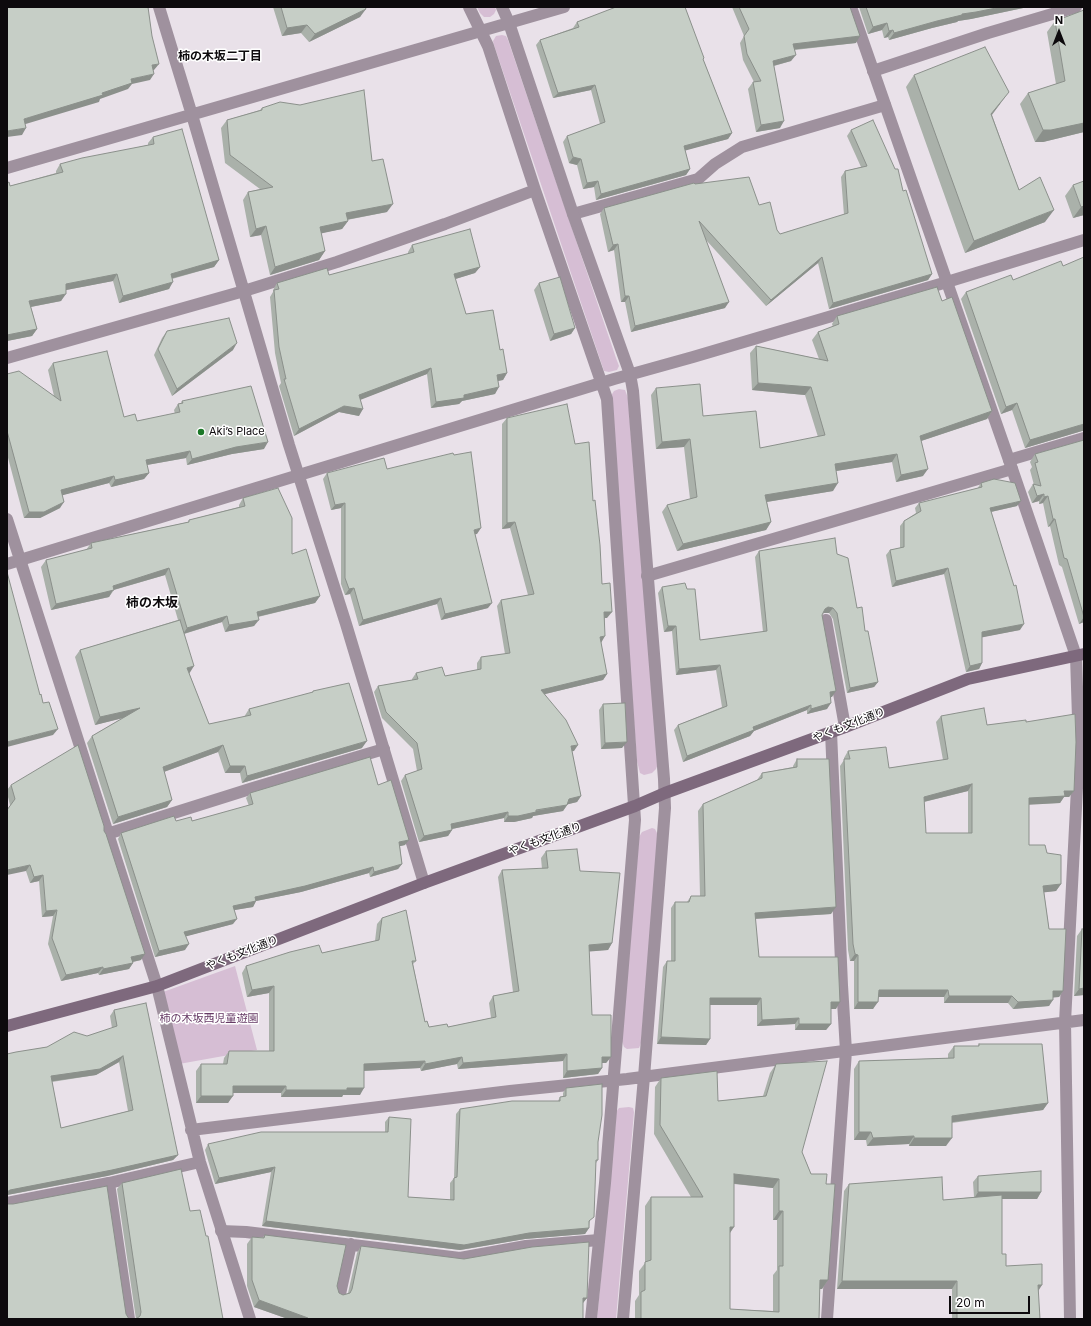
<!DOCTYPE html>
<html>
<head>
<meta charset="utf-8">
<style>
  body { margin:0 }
  #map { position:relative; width:1091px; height:1326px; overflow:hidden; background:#e9e1e9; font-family:Inter,sans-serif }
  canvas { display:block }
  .frame { position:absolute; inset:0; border:8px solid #0d0a0d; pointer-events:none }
  .north { position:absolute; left:1039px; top:12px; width:40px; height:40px; -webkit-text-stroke:3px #fff; paint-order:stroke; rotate:0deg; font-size:11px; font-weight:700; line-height:16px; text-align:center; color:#0d0a0d }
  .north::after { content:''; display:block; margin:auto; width:14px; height:18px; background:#0d0a0d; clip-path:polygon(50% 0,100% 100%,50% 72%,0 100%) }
  .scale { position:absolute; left:949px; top:1296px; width:81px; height:18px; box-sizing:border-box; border:2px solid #0d0a0d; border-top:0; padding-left:5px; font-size:12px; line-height:14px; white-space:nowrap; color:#0d0a0d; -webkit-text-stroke:3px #fff; paint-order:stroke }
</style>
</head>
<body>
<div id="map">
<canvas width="1091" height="1326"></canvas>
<div class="frame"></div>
<div class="north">N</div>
<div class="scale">20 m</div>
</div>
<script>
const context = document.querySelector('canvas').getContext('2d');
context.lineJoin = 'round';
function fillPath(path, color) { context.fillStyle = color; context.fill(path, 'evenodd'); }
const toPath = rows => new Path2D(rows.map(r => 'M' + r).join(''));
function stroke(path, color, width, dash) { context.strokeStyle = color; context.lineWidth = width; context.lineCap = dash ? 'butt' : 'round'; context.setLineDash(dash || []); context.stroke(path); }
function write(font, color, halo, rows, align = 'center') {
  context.font = font + ' Inter,"Noto Sans JP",sans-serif'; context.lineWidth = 3; context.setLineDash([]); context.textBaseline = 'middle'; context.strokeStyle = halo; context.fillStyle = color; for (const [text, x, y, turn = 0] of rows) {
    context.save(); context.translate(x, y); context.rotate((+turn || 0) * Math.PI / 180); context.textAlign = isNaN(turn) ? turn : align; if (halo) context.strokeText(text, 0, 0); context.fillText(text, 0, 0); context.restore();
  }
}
fillPath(toPath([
  [477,7,495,7,496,10,494,14,490,17,484,17,480,13],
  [502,35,506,36,508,40,616,358,619,366,617,370,609,372,604,371,494,45,493,41,496,36],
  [619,389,625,390,628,398,658,764,656,769,652,773,644,775,640,773,637,761,609,399,614,391],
  [652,828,655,829,658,835,641,1043,639,1048,627,1049,624,1047,622,1041,639,837,642,832],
  [235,966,257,1050,179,1064,163,992],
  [629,1107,633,1108,634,1112,616,1319,597,1319,616,1119,616,1112,619,1108]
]), '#d6bed4');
stroke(toPath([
  [873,71,988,33,1076,7],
  [573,214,698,179,715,164,742,147,885,105],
  [1009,460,1084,438],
  [647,576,1012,469],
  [826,620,845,727],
  [107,834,253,788,384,749],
  [109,1183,129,1319],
  [221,1231,246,1232,460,1258,526,1246,599,1240],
  [340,1294,351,1244]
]), '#9f919e', 12);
stroke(toPath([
  [159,7,192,115,289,445,346,624,424,883],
  [469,7,488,46,535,190,607,399,635,820,605,1183,591,1319],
  [502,7,509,23,573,214,630,374,633,391,664,779,665,808,644,1077,623,1319],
  [851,7,1009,460,1076,656,1079,749,1065,1022,1070,1319],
  [7,168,564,7],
  [7,358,244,291,337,262,445,224,535,190],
  [7,519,157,986,200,1162,250,1319],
  [7,564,614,379,693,357,947,282,1084,240],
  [191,1130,510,1091,627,1079,1084,1020],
  [7,1203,109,1183,200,1162],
  [827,1319,846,1051,842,985,831,732]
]), '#9f919e', 12);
stroke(toPath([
  [7,1026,157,986,424,883,635,806,665,793,845,727,968,679,1084,654]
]), '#7e697d', 12);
fillPath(toPath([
  [273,7,365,7,360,17,309,42,301,33,282,36],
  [612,7,685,7,703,59,732,133,728,139,685,150,690,169,686,175,596,200,594,187,583,189,577,165,569,163,563,142,567,136,600,124,591,90,553,98,536,45,540,40,573,28,577,22,612,9],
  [732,7,842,7,856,43,795,50,791,61,774,66,780,128,756,132,748,89,753,82,754,82,743,60,740,43,744,36],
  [859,7,1028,7,971,19,958,21,957,22,932,28,889,40,888,37,884,38,882,30,868,34],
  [1084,10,1084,132,1043,142,1035,142,1020,104,1028,93,1056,84,1047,32,1055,21],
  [914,75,1000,104,992,115,1019,190,1045,222,965,253,906,87],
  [262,108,372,161,387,212,347,220,348,221,342,229,321,233,325,251,319,260,270,275,261,235,250,237,243,200,248,192,260,189,225,163,221,128,227,120,260,110],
  [851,130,903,191,932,274,928,280,829,309,818,263,766,306,706,240,725,308,631,332,625,302,621,302,614,250,608,252,600,214,604,208,695,184,759,205,780,234,844,215,841,177,845,171,861,167,847,136],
  [153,137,219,260,214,267,172,279,169,289,119,303,113,281,66,290,61,301,31,307,37,329,32,336,7,341,7,183,10,186,56,173,56,171,60,164,148,145,148,143],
  [1073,185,1084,215,1073,218,1065,196],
  [412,245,480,267,475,273,455,279,466,314,500,350,507,373,503,380,498,381,495,394,462,401,459,404,431,408,427,374,361,399,359,416,339,412,294,436,279,386,281,383,275,353,270,297,273,292,273,290,277,283,329,275,408,254,408,252],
  [1013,280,1082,431,1025,448,1012,410,1001,414,961,299,966,292],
  [539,283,575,328,571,334,550,341,534,290],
  [942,301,992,411,987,419,921,441,923,476,896,482,892,462,836,471,833,491,767,502,771,522,766,530,677,551,662,512,667,505,690,499,684,447,656,449,651,395,656,388,703,416,760,448,818,437,805,395,752,390,750,353,756,346,819,359,812,340,818,332,833,327,832,324,837,316],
  [167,331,233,350,172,396,154,355,162,338],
  [53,363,124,417,137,421,175,414,174,410,178,404,181,403,182,401,264,449,232,454,187,465,186,458,147,465,149,473,144,479,111,487,109,483,62,495,60,508,40,518,24,518,7,454,7,374,54,396,48,370],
  [507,418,575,444,593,501,602,584,607,618,605,618,601,643,607,674,603,680,545,694,574,751,572,751,581,796,577,802,568,804,563,811,533,816,532,818,514,822,504,822,504,818,452,829,452,830,448,836,419,842,401,781,405,775,417,771,413,749,382,718,374,692,378,686,412,680,412,679,416,673,445,676,477,670,477,663,481,657,505,654,497,606,501,600,528,595,510,528,502,529,502,424],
  [1084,440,1084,622,1079,624,1062,567,1059,565,1050,526,1048,527,1043,503,1039,504,1039,501,1032,503,1028,492,1033,484,1034,485,1030,470,1032,467,1030,462,1035,454],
  [387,469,477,534,475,534,488,608,441,620,437,604,359,626,350,594,345,595,341,584,341,508,331,510,323,479,327,473],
  [981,483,1017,506,991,512,1020,630,982,637,982,663,979,669,966,672,944,574,892,587,886,555,890,550,900,548,900,526,904,521,916,513,915,508,919,503,977,489],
  [243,498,292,554,320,596,315,603,258,617,254,626,225,632,222,622,184,634,189,673,209,724,244,717,249,709,312,693,313,691,362,748,242,783,240,773,225,773,218,752,164,772,172,800,167,807,113,824,87,743,92,736,123,718,95,725,75,657,80,650,178,620,165,575,114,590,109,597,51,610,41,567,46,560,86,550,91,543,188,522,189,520,239,507,239,505],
  [759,551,837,554,865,631,878,682,874,687,847,693,833,619,829,613,823,613,822,615,832,697,830,697,827,709,807,714,807,710,754,731,750,736,683,762,674,730,678,725,722,707,716,670,676,675,672,631,664,632,658,593,662,587,700,640,763,632,755,557],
  [603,704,622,748,601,749,599,710],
  [941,716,987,725,1026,722,1074,791,1069,797,1064,797,1060,803,1029,804,1029,845,1047,853,1061,884,1056,891,1044,892,1049,929,1063,991,1059,997,1053,997,1049,1006,1013,1009,1008,1003,944,1003,944,997,878,997,873,1009,854,1009,854,961,850,961,848,950,840,766,844,760,844,758,848,751,889,768,943,760,936,722],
  [968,791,968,833,926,833,924,802],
  [797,759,831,914,755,919,759,957,836,1009,831,1009,831,1024,826,1030,795,1030,795,1024,757,1026,757,1005,710,1005,710,1039,706,1045,657,1044,663,967,667,961,671,961,671,908,675,902,687,902,691,896,700,896,698,811,703,804,757,780,762,773,793,767,793,766],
  [11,785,104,831,141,960,133,962,133,963,129,969,99,975,98,973,61,981,48,944,53,916,42,917,39,881,30,883,26,871,10,805,7,793,7,790],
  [378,785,405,845,400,846,402,864,398,869,370,877,369,873,301,892,256,901,253,907,234,910,233,924,186,936,185,950,155,957,118,839,121,833,176,821,192,821,249,806,246,798,250,793],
  [546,851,580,871,612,943,608,950,589,951,592,1015,611,1057,606,1063,602,1063,602,1068,598,1074,563,1078,563,1061,458,1069,457,1064,421,1071,420,1068,364,1071,360,1095,343,1095,342,1097,281,1097,281,1093,233,1093,228,1103,196,1103,196,1071,201,1064,223,1064,224,1058,229,1051,269,1051,269,993,247,997,242,973,246,966,322,953,375,941,377,924,382,918,416,961,413,964,425,1022,429,1027,448,1027,491,1018,489,1003,493,996,513,992,498,877,502,870,542,869,541,858],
  [1082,929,1084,929,1084,995,1074,996,1077,936],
  [114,1010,178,1155,173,1160,107,1176,7,1195,7,1054,47,1047,87,1036,112,1028,110,1016],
  [119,1062,128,1111,61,1128,52,1082,96,1075],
  [979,1044,1048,1103,1043,1110,952,1123,946,1146,909,1146,909,1144,867,1146,866,1140,854,1140,854,1069,859,1061,948,1058,948,1054,954,1046,978,1046],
  [776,1064,802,1152,811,1174,826,1184,828,1280,822,1289,820,1289,819,1319,635,1319,635,1301,639,1295,639,1271,645,1263,645,1206,651,1197,691,1197,654,1134,655,1087,661,1078,718,1101,763,1096,770,1073],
  [734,1184,773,1188,773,1220,777,1220,777,1270,773,1275,773,1311,730,1309,730,1232],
  [566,1088,598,1142,598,1160,596,1163,589,1228,585,1234,525,1239,460,1250,262,1226,271,1172,215,1184,205,1150,208,1144,385,1132,385,1122,389,1117,408,1197,450,1200,450,1183,454,1178,456,1114,460,1109,558,1101,560,1097,563,1097,563,1093],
  [978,1176,1041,1192,1037,1199,1002,1199,1002,1254,1006,1266,1038,1290,1040,1319,952,1319,952,1289,837,1289,844,1191,849,1184,943,1200,974,1197,973,1182],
  [122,1183,190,1211,223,1319,136,1319,117,1189],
  [265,1235,337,1286,339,1293,343,1295,348,1293,357,1253,361,1246,587,1298,583,1303,583,1319,288,1319,254,1307,247,1286,247,1244,252,1237,263,1237]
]), '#aab1aa');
fillPath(toPath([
  [1001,7,1028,7,971,19,958,21,957,22,932,28,889,40,894,33,962,14],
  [366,9,360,17,309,42,315,34],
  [887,23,882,30,868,34,873,27],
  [307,25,301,33,282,36,287,28],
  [893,30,888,37,884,38,889,31],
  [860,36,856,43,789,50,793,44],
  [796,55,791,61,769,67,773,61],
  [159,64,154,70,148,72,152,65],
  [154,74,150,80,132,84,128,89,100,99,99,102,19,126,24,119,102,93,131,79],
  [595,85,591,90,553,98,558,93],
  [1009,92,1000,104,983,126,991,114],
  [784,121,780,128,756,132,761,125],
  [1084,123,1084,132,1043,142,1035,142,1043,130],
  [26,128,22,135,7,137,7,131],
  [732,133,728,139,680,152,684,146],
  [573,157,581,159,577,165,569,163],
  [690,169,686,175,596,200,601,194],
  [598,181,594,187,583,189,587,183],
  [393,204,387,212,340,221,346,213],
  [1084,206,1084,215,1073,218,1081,207],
  [1054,210,1045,222,965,253,974,241],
  [348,221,342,229,314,235,320,227],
  [266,226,261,235,250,237,256,229],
  [618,244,614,250,608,252,613,245],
  [325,251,319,260,270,275,275,267],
  [822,257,818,263,766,306,771,300],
  [219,260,214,267,166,280,171,274],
  [480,267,475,273,449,281,454,274],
  [117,274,113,281,61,291,66,284],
  [932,274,928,280,829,309,833,303],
  [173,282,169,289,119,303,123,296],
  [66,294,61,301,25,308,29,301],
  [625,296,629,296,625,302,621,302],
  [729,302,725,308,631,332,635,326],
  [575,328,571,334,550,341,554,334],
  [37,329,32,336,7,341,7,335],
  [237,343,233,350,172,396,177,389],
  [431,368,427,374,355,402,359,395],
  [507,373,503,380,492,382,497,375],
  [758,383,811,387,805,395,752,390],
  [499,387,495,394,462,401,459,404,431,408,436,402,464,395],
  [1017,403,1012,410,1001,414,1006,407],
  [344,406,363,409,359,416,339,412,294,436,299,429],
  [992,411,987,419,915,443,920,436],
  [1084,424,1084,431,1082,431,1025,448,1030,440],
  [690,439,684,447,656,449,662,442],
  [268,442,264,449,232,454,187,465,192,459,236,447],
  [190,451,186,458,141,466,146,460],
  [897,454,892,462,830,472,835,464],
  [928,469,923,476,896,482,901,475],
  [149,473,144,479,111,487,115,480],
  [114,476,109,483,56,497,61,490],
  [838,483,833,491,760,503,765,495],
  [1044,494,1039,501,1032,503,1037,496],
  [1048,496,1043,503,1039,504,1044,497],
  [1021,501,1017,506,986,513,990,508],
  [64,502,60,508,40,518,24,518,29,512],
  [345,503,341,508,331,510,335,505],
  [1053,519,1055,519,1050,526,1048,527],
  [515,522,510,528,502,529,507,523],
  [771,522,766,530,677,551,683,544],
  [481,528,477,534,470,535,474,530],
  [169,568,165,575,113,590,109,597,51,610,56,604],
  [948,568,944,574,892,587,896,581],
  [354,588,350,594,345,595,349,589],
  [320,596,315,603,252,618,257,612],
  [441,598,437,604,359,626,363,620],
  [492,603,488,608,441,620,445,614],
  [828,607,833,608,829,613,824,613,821,615,825,609],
  [604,612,612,612,607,618,600,618],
  [227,616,222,622,183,634,187,628],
  [1084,617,1084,622,1079,624],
  [259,620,254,626,225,632,229,625],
  [1024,624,1020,630,979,638,982,632],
  [668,626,676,626,672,631,664,632],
  [605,636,601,643,600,637],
  [982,663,979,669,966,672,970,666],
  [720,665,716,670,676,675,679,669],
  [194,666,189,674,187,668],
  [607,674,603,680,537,696,541,690],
  [878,682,874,687,847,693,850,688],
  [836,691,832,697,826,698,830,692],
  [831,703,827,709,807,714,811,709],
  [811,705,807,710,754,731,750,736,683,762,687,756,753,727],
  [140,708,135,715,95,725,100,717],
  [58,729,53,735,7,747,7,742],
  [367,741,362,748,242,783,247,776],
  [627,742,622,748,601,749,605,743],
  [223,745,218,752,158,774,163,767],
  [578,745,574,751,567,752,571,746],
  [230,766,245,766,240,773,225,773],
  [972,784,968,791,919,803,924,797],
  [1064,791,1074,791,1069,797,1064,797,1060,803,1025,805,1029,798],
  [581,796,577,802,565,805,569,799],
  [172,800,167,807,113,824,118,817],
  [567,805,563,811,533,816,532,818,514,822,504,822,508,816],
  [508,812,504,818,447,830,451,824],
  [452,830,448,836,419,842,424,836],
  [409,840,405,845,396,847,399,842],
  [402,864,398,869,370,877,374,872],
  [30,865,26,871,7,875,7,870],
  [373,867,369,873,301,892,251,902,255,897],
  [43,875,39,881,30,883,34,877],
  [1061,884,1056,891,1039,893,1043,886],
  [256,901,253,907,229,911,233,906],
  [836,907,831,914,751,919,755,913],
  [57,910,53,916,42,917,46,911],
  [237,919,233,924,180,938,184,932],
  [612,943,608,950,584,952,589,945],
  [189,944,185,950,155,957,159,951],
  [145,954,141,960,127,963,131,957],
  [855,954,858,955,854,961,850,961],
  [133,963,129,969,99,975,103,969],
  [103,967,98,973,61,981,66,975],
  [274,986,269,993,247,997,252,990],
  [1084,988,1084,995,1074,996,1079,989],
  [879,990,948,990,944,997,875,997],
  [1053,991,1063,991,1059,997,1049,998],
  [949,996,1012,996,1008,1003,944,1003],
  [710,998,761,998,757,1005,706,1005],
  [1053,1000,1049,1006,1013,1009,1018,1002],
  [831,1002,840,1002,836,1009,826,1009],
  [858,1002,878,1002,873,1009,854,1009],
  [799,1018,795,1024,757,1026,762,1020],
  [799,1024,831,1024,826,1030,795,1030],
  [661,1037,710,1039,706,1045,657,1044],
  [567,1054,563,1061,458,1069,463,1063],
  [123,1056,119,1062,96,1075,47,1082,51,1076],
  [462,1057,457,1064,421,1071,425,1064],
  [602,1057,611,1057,606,1063,598,1063],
  [425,1061,420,1068,360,1071,364,1064],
  [602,1068,598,1074,563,1078,567,1071],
  [233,1086,286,1086,281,1093,228,1093],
  [347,1088,364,1088,360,1095,343,1095,342,1097,281,1097,286,1090],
  [201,1096,233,1096,228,1103,196,1103],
  [1048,1103,1043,1110,946,1123,952,1116],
  [859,1132,871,1132,866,1140,854,1140],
  [914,1136,909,1144,867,1146,873,1138],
  [914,1138,952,1138,946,1146,909,1146],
  [178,1155,173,1160,107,1176,7,1195,7,1192,10,1190],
  [275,1167,271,1172,215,1184,219,1178],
  [734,1174,779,1179,773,1188,728,1183],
  [978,1192,1041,1192,1037,1199,974,1199],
  [779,1211,783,1211,777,1220,773,1220],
  [266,1221,529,1233,589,1228,585,1234,525,1239,460,1250,262,1226],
  [730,1227,734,1227,728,1236],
  [820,1280,828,1280,822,1289,814,1289],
  [842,1281,957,1281,952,1289,837,1289],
  [1038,1285,1042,1285,1037,1293],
  [583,1298,587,1298,582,1304],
  [259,1300,308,1318,307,1319,288,1319,254,1307]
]), '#8b908b');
const building = toPath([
  [7,7,148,7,152,36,159,64,152,65,154,74,131,79,132,83,102,93,103,95,24,119,26,128,7,131,7,7],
  [281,7,365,7,366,9,315,34,307,25,287,28,281,7],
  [616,7,685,7,704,58,703,59,732,133,684,146,690,169,601,194,598,181,587,183,581,159,573,157,567,136,605,122,595,85,558,93,540,40,579,27,577,22,616,7],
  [739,7,850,7,860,36,793,44,796,55,773,61,784,121,761,125,753,82,761,81,747,54,744,36,749,29,739,7],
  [866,7,1001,7,976,12,962,14,962,15,937,21,894,33,893,30,889,31,887,23,873,27,866,7],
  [1084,10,1084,123,1051,130,1043,130,1028,93,1065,81,1055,21,1084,10],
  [985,47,1009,92,991,114,1019,190,1040,177,1054,210,974,241,914,75,985,47],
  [364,90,372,161,383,159,393,204,346,213,348,221,320,227,325,251,275,267,266,226,256,229,248,192,273,187,230,155,227,120,262,110,262,108,280,102,300,105,364,90],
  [873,120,895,169,898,169,903,191,906,190,932,274,833,303,822,257,771,300,699,221,729,302,635,326,629,296,625,296,618,244,613,245,604,208,694,183,695,184,749,177,759,205,770,202,777,230,780,234,848,213,845,171,867,166,851,130,873,120],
  [182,129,219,260,171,274,173,282,123,296,117,274,66,284,66,294,29,301,37,329,7,335,7,183,9,182,10,186,63,172,60,164,82,158,154,144,153,137,182,129],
  [1084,181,1084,206,1081,207,1073,185,1084,181],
  [470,229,480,267,454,274,466,314,493,310,500,350,503,349,507,373,497,375,499,387,464,395,464,398,436,402,431,368,359,395,363,409,344,406,299,429,284,379,286,379,279,347,274,290,279,289,277,283,327,268,329,275,414,252,412,245,470,229],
  [1084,257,1084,424,1030,440,1017,403,1006,407,966,292,1011,275,1013,280,1061,261,1063,266,1084,257],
  [560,277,575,328,554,334,539,283,560,277],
  [937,287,942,301,952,297,992,411,920,436,928,469,901,475,897,454,835,464,838,483,765,495,771,522,683,544,667,505,697,497,690,439,662,442,656,388,700,384,703,416,756,411,760,448,825,435,811,387,758,383,756,346,828,361,818,332,839,324,837,316,937,287],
  [229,318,237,343,177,389,158,349,167,331,229,318],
  [107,351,124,417,135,414,137,421,180,412,178,404,183,403,182,401,251,386,268,442,236,447,192,459,190,451,146,460,149,473,115,480,114,476,61,490,64,502,44,512,29,512,7,431,7,374,19,371,61,401,53,363,107,351],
  [567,404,575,444,589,442,593,501,595,500,600,545,602,584,610,583,612,612,604,612,605,636,600,637,607,674,541,690,566,720,578,745,571,746,581,796,569,799,567,805,536,810,536,812,518,816,508,816,508,812,451,824,452,830,424,836,405,775,422,769,417,743,386,712,378,686,418,679,416,673,442,667,445,676,481,669,481,657,510,653,501,600,534,594,515,522,507,523,507,418,567,404],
  [1084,440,1084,617,1067,559,1064,558,1055,519,1053,519,1048,496,1044,497,1044,494,1037,496,1033,484,1041,486,1035,463,1038,462,1035,454,1084,440],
  [471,452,481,528,474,530,492,603,445,614,441,598,363,620,354,588,349,589,345,578,345,503,335,505,327,473,384,458,387,469,453,453,454,455,471,452],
  [994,479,1015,483,1021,501,990,508,1014,586,1016,585,1024,624,982,632,982,663,970,666,948,568,896,581,890,550,904,547,904,521,921,511,919,503,982,487,981,483,994,479],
  [278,488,292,518,292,554,306,549,320,596,257,612,259,620,229,625,227,616,187,628,169,568,113,586,114,590,56,604,46,560,92,548,91,543,189,522,189,520,245,506,243,498,278,488],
  [835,538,837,554,848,558,857,608,862,607,865,631,868,631,878,682,850,688,837,613,833,608,828,607,825,609,822,615,836,691,830,692,831,703,811,709,811,705,753,727,754,730,687,756,678,725,727,706,720,665,679,669,676,626,668,626,662,587,685,583,687,589,695,589,700,640,767,631,759,551,835,538],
  [7,572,40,695,41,694,43,703,49,702,58,729,7,742,7,572],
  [180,620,194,666,187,668,209,724,251,715,249,709,313,692,313,691,349,683,367,741,247,776,245,766,230,766,223,745,163,767,172,800,118,817,92,736,140,708,100,717,80,650,180,620],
  [625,703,627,742,605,743,603,704,625,703],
  [984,708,987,725,1026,720,1026,722,1075,714,1076,742,1074,791,1064,791,1065,796,1029,798,1029,845,1045,845,1047,853,1061,855,1061,884,1043,886,1049,929,1066,929,1063,991,1053,991,1053,1000,1018,1002,1012,996,949,996,948,990,879,990,878,1002,858,1002,858,955,855,954,853,944,844,759,850,759,848,751,886,747,889,768,948,759,941,716,984,708],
  [972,784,972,833,926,833,924,797,972,784],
  [78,745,104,826,104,831,106,834,145,954,131,957,133,963,103,969,103,967,66,975,52,938,57,910,46,911,43,875,34,877,30,865,7,870,7,810,15,799,11,785,78,745],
  [370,757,378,785,391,780,409,840,399,842,402,864,374,872,373,867,305,886,255,897,256,901,233,906,237,919,184,932,189,944,159,951,121,833,174,816,176,821,191,817,192,821,253,804,250,793,370,757],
  [797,759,829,759,836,907,755,913,759,957,838,957,840,1002,831,1002,831,1024,799,1024,799,1018,762,1020,761,998,710,998,710,1039,661,1037,667,961,675,961,675,902,689,902,691,896,705,896,703,804,762,778,762,773,797,767,797,759],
  [577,849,580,871,620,873,612,943,589,945,592,1015,611,1015,611,1057,602,1057,602,1068,567,1071,567,1054,463,1063,462,1057,425,1064,425,1061,364,1064,364,1088,347,1088,347,1090,286,1090,286,1086,233,1086,233,1096,201,1096,201,1064,227,1064,229,1051,274,1051,274,986,252,990,246,966,290,952,319,945,322,953,379,940,382,918,406,910,416,961,412,961,425,1022,427,1021,429,1027,447,1024,448,1027,496,1017,493,996,519,991,502,870,548,868,546,851,577,849],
  [1082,929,1084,929,1084,988,1079,989,1082,929],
  [146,1003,178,1155,112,1170,10,1190,7,1192,7,1054,16,1052,47,1047,74,1032,87,1036,117,1026,114,1010,146,1003],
  [123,1056,133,1110,61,1128,51,1076,100,1069,123,1056],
  [979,1044,1042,1044,1048,1103,952,1116,952,1138,914,1138,914,1136,873,1138,871,1132,859,1132,859,1061,954,1058,954,1046,979,1046,979,1044],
  [827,1061,802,1152,811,1174,827,1174,826,1184,835,1184,828,1280,820,1280,819,1319,641,1319,641,1292,645,1290,645,1262,651,1260,651,1197,703,1197,660,1125,661,1078,717,1071,718,1101,766,1096,776,1064,827,1061],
  [734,1174,779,1179,779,1211,783,1211,783,1266,779,1266,779,1312,730,1309,730,1227,734,1227,734,1174],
  [602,1084,602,1115,598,1142,598,1160,596,1160,594,1217,589,1221,589,1228,529,1233,464,1245,266,1221,275,1167,219,1178,208,1144,261,1132,388,1132,389,1117,411,1119,408,1197,454,1200,454,1178,457,1177,460,1109,512,1101,560,1101,560,1097,566,1096,566,1088,602,1084],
  [181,1169,190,1211,200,1210,206,1236,208,1236,223,1319,136,1319,140,1316,141,1312,122,1183,181,1169],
  [1041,1171,1041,1192,978,1192,978,1176,1041,1171],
  [942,1177,943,1200,1002,1195,1002,1254,1006,1254,1006,1266,1042,1264,1042,1285,1038,1285,1040,1319,957,1319,957,1281,842,1281,849,1184,942,1177],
  [107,1186,126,1314,129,1319,7,1319,7,1202,8,1204,13,1204,107,1186],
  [265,1235,346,1245,337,1286,339,1293,343,1295,350,1293,352,1289,361,1246,464,1259,532,1247,589,1242,587,1298,583,1298,583,1319,308,1319,308,1318,259,1300,252,1280,252,1237,264,1238,265,1235]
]);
fillPath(building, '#c6cec6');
stroke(building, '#8b908b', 1);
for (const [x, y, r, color] of [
  [201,432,4,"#1b7827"]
]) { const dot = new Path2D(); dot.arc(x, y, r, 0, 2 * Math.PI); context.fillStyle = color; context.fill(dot); stroke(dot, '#fff', 1.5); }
write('11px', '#0d0a0d', '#fff', [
  ["Aki’s Place",209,432]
], 'left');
write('11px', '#0d0a0d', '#fff', [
  ["やくも文化通り",849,725,-21],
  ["やくも文化通り",545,839,-20],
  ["やくも文化通り",242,953,-21]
]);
write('11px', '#663a65', '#fff', [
  ["柿の木坂西児童遊園",209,1019]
]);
write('bold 12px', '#0d0a0d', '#fff', [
  ["柿の木坂二丁目",220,56]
]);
write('bold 13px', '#0d0a0d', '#fff', [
  ["柿の木坂",152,603]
]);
</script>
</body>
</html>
